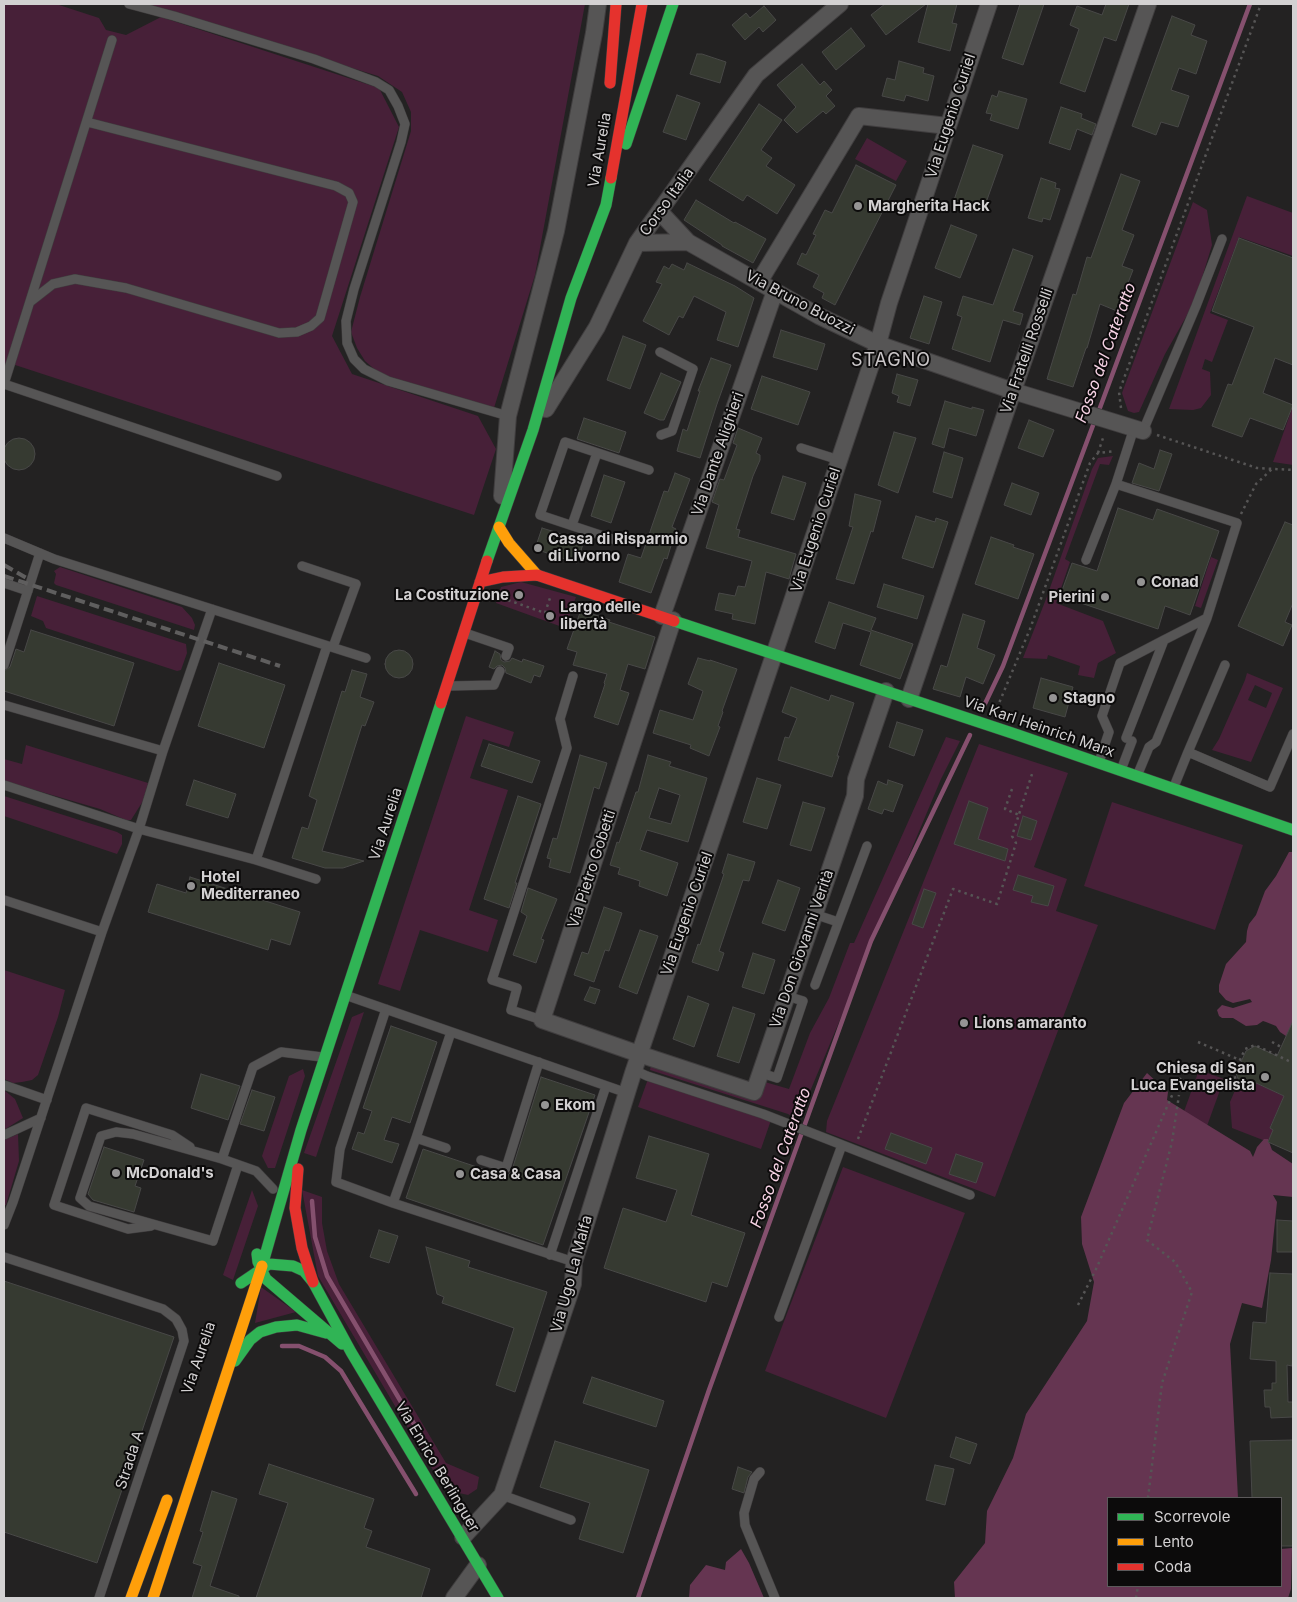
<!DOCTYPE html>
<html>
<head>
<meta charset="utf-8">
<style>
  body { margin:0 }
  #map { position:relative; width:1297px; height:1602px; overflow:hidden; background:#232222; font-family:Inter,sans-serif }
  canvas { display:block }
  .frame { position:absolute; inset:0; border:5px solid #d3d1d2; pointer-events:none }
  .legend { position:absolute; left:1107px; top:1497px; width:175px; height:90px; box-sizing:border-box; background:#0c0b0b; border:1px solid #5c5a5b; margin:0; padding:6px 9px; list-style:none; font-size:15px; color:#d3d1d2 }
  .legend li { display:flex; align-items:center; gap:10px; height:25px }
  .legend b { width:25px; border:1px solid #5c5a5b }
</style>
</head>
<body>
<div id="map">
<canvas width="1297" height="1602"></canvas>
<div class="frame"></div>
<ul class="legend">
<li><b style="height:6px;background:#30b455"></b>Scorrevole</li>
<li><b style="height:6px;background:#ff9f0a"></b>Lento</li>
<li><b style="height:6px;background:#e5322d"></b>Coda</li>
</ul>
</div>
<script>
const context = document.querySelector('canvas').getContext('2d');
context.lineJoin = 'round';
function fillPath(path, color) { context.fillStyle = color; context.fill(path, 'evenodd'); }
const toPath = rows => new Path2D(rows.map(r => 'M' + r).join(''));
function stroke(path, color, width, dash) { context.strokeStyle = color; context.lineWidth = width; context.lineCap = dash ? 'butt' : 'round'; context.setLineDash(dash || []); context.stroke(path); }
function write(font, color, halo, rows, align = 'center') {
  context.font = font + ' Inter,sans-serif'; context.lineWidth = 4; context.setLineDash([]); context.textBaseline = 'middle'; context.strokeStyle = halo; context.fillStyle = color; for (const [text, x, y, turn = 0] of rows) {
    context.save(); context.translate(x, y); context.rotate((+turn || 0) * Math.PI / 180); context.textAlign = isNaN(turn) ? turn : align; if (halo) context.strokeText(text, 0, 0); context.fillText(text, 0, 0); context.restore();
  }
}
fillPath(toPath([
  [4,4,56,4,99,18,106,30,126,35,161,17,379,88,399,127,332,336,352,374,478,416,496,449,474,515,9,363,4,370],
  [144,4,585,4,535,275,494,408,380,374,365,361,357,348,351,332,360,297,411,131,411,112,402,92,378,76],
  [867,138,907,161,896,181,855,159],
  [1247,196,1293,213,1293,256,1239,237,1210,313,1228,320,1212,362,1205,359,1202,369,1210,372,1211,395,1201,408,1193,410,1169,409],
  [1193,202,1207,210,1212,245,1195,301,1165,354,1139,412,1134,413,1128,411,1122,393],
  [1293,406,1293,465,1273,462],
  [1113,456,1109,465,1100,464,1065,559,1070,562,1056,603,1103,621,1116,653,1098,663,1094,678,1078,675,1080,666,1048,655,1047,659,1023,658,1046,599,1092,469,1098,458],
  [1211,557,1218,560,1201,608,1195,606],
  [60,567,182,607,192,618,195,625,194,630,56,585,54,583,56,574,54,571],
  [521,582,576,597,565,628,496,603,501,587],
  [37,596,186,644,187,653,181,670,177,671,46,628,43,621,31,616],
  [1247,673,1283,688,1251,762,1212,750,1219,739,1245,680],
  [1255,685,1272,693,1266,708,1248,700],
  [466,716,514,732,509,747,483,739,470,778,508,790,469,910,498,920,488,952,420,930,400,991,378,984],
  [946,737,960,741,941,779,798,1120,788,1114,650,1070,651,1065,757,1100,765,1082,789,1089,810,1033,829,998,850,943,854,943],
  [979,744,1068,773,1034,867,1067,879,1056,911,1098,925,995,1197,826,1132,827,1121],
  [26,745,148,783,143,801,131,820,126,820,100,809,4,781,4,759,22,764],
  [4,796,117,832,122,835,122,844,117,854,4,816],
  [1112,802,1243,845,1215,930,1084,886],
  [4,970,65,990,58,1017,38,1075,32,1080,22,1082,13,1083,4,1079],
  [364,1012,316,1157,304,1153,352,1017],
  [303,1069,305,1076,275,1168,268,1168,262,1156,289,1076],
  [1199,1070,1224,1079,1207,1126,1182,1117],
  [648,1079,771,1120,761,1149,638,1107],
  [1239,1081,1252,1087,1254,1082,1284,1096,1270,1127,1273,1130,1268,1142,1232,1128,1230,1102],
  [4,1090,15,1099,23,1118,4,1130],
  [18,1134,19,1161,6,1205,4,1205,4,1140],
  [843,1167,965,1213,886,1418,765,1371],
  [252,1190,258,1206,233,1280,223,1275],
  [302,1190,322,1197,322,1223,327,1251,339,1284,446,1463,479,1477,477,1489,468,1495,450,1491,440,1482,318,1276],
  [261,1287,296,1312,255,1323]
]), '#472038');
fillPath(toPath([
  [1289,852,1293,852,1293,1036,1286,1036,1280,1032,1276,1026,1266,1022,1263,1021,1257,1025,1246,1026,1233,1018,1222,1018,1219,1016,1217,1010,1222,1005,1233,1008,1252,1002,1250,999,1233,1003,1226,1000,1219,992,1219,985,1226,964,1246,942,1247,931,1249,924,1256,915,1265,891,1276,876],
  [1147,1073,1168,1092,1167,1100,1250,1151,1253,1157,1257,1147,1264,1139,1268,1139,1272,1150,1293,1164,1293,1197,1273,1195,1277,1202,1271,1260,1262,1308,1242,1303,1230,1344,1238,1498,1108,1498,1108,1586,1281,1586,1281,1549,1292,1548,1291,1589,1288,1598,955,1598,954,1582,985,1543,987,1511,1013,1458,1026,1414,1087,1321,1094,1282,1082,1244,1081,1217,1124,1103],
  [741,1549,749,1563,764,1598,689,1598,690,1585,706,1565,725,1570,726,1562]
]), '#653551');
stroke(toPath([
  [1098,413,1250,4],
  [982,710,1003,666,1095,420],
  [312,1201,315,1237,327,1276,424,1441],
  [282,1346,299,1346,325,1357,341,1371,416,1494],
  [638,1598,709,1390,871,941,970,735]
]), '#85506e', 4.5);
const building = toPath([
  [885,4,926,4,886,35,871,15,885,4],
  [928,4,957,4,952,23,957,24,950,51,918,42,928,4],
  [1020,4,1044,4,1023,65,1002,58,1020,4],
  [1106,4,1129,4,1116,41,1104,37,1085,92,1060,83,1079,29,1070,25,1077,6,1102,15,1106,4],
  [764,6,776,20,763,32,759,27,745,40,732,25,746,13,750,18,764,6],
  [1172,16,1195,25,1191,35,1207,41,1196,74,1179,68,1171,90,1189,96,1178,127,1161,122,1156,135,1132,126,1172,16],
  [851,28,865,46,836,70,822,52,851,28],
  [697,54,702,54,726,62,720,83,690,74,697,54],
  [899,61,924,68,923,73,934,76,928,101,906,95,904,101,882,96,887,78,895,80,899,61],
  [802,64,820,85,824,81,832,90,826,96,835,106,826,114,823,111,797,133,784,120,796,107,777,85,802,64],
  [999,91,1027,99,1018,129,990,120,992,114,986,113,992,95,997,97,999,91],
  [677,95,700,103,686,140,663,132,677,95],
  [759,104,782,120,761,150,772,158,766,166,795,185,777,214,747,195,743,201,709,180,759,104],
  [1061,107,1082,114,1081,118,1096,124,1092,135,1077,129,1070,150,1049,143,1061,107],
  [973,145,1003,155,983,211,954,200,973,145],
  [856,165,896,185,835,305,822,298,824,293,813,287,819,275,797,264,802,253,806,255,816,235,813,234,825,210,832,213,856,165],
  [1121,174,1140,181,1122,230,1134,235,1122,266,1133,270,1117,311,1100,304,1087,348,1086,348,1073,387,1047,379,1073,294,1076,295,1087,257,1091,258,1121,174],
  [1041,178,1056,183,1055,188,1060,189,1050,220,1043,218,1042,222,1028,218,1041,178],
  [696,200,734,223,735,222,766,239,753,263,722,246,722,245,684,220,696,200],
  [951,225,977,235,960,278,935,268,951,225],
  [1239,238,1293,258,1293,365,1275,358,1263,393,1293,405,1283,430,1250,418,1242,437,1212,426,1228,384,1232,385,1254,327,1212,311,1239,238],
  [1013,249,1033,256,1013,311,1023,314,1020,325,1003,320,990,362,952,349,962,317,957,315,963,296,993,305,1013,249],
  [687,263,735,286,754,298,738,347,717,340,726,312,694,296,683,318,679,316,669,335,643,321,662,284,656,282,664,266,669,269,672,264,684,270,687,263],
  [924,296,942,302,929,344,910,338,924,296],
  [781,330,825,344,817,370,773,357,781,330],
  [623,336,646,345,630,389,607,380,623,336],
  [711,358,731,365,717,404,700,458,677,451,683,429,687,431,700,391,698,391,711,358],
  [661,373,681,382,664,420,660,420,644,413,661,373],
  [897,374,918,380,910,406,897,402,899,396,892,393,897,374],
  [762,376,810,392,798,425,751,409,762,376],
  [945,401,972,409,972,407,984,410,976,436,949,428,944,448,932,444,945,401],
  [584,418,626,432,619,453,577,439,584,418],
  [1029,420,1054,430,1043,457,1018,448,1029,420],
  [738,428,762,438,756,453,760,455,760,460,753,476,736,529,740,530,738,537,796,554,789,579,766,572,755,624,732,619,733,614,715,610,719,593,735,596,738,586,745,587,752,561,706,548,719,505,712,502,720,479,724,480,737,445,733,443,738,428],
  [894,432,916,438,898,493,878,485,894,432],
  '3 454a16 16 0 1 1 32 0a16 16 0 1 1-32 0Z',
  [1160,450,1172,454,1159,491,1132,483,1139,463,1154,469,1160,450],
  [944,452,963,458,952,498,933,492,944,452],
  [675,473,690,479,672,527,676,529,667,559,664,558,651,593,619,582,628,554,641,558,664,491,668,492,675,473],
  [604,475,625,482,611,523,591,516,604,475],
  [783,476,806,483,794,520,771,513,783,476],
  [1012,483,1039,493,1031,515,1004,505,1012,483],
  [855,494,881,501,873,532,871,531,854,584,836,579,853,527,849,526,855,494],
  [1118,508,1153,520,1157,509,1219,531,1190,615,1165,606,1158,629,1060,596,1072,563,1097,571,1118,508],
  [916,516,935,522,936,518,948,522,933,568,902,558,916,516],
  [1285,522,1293,525,1293,603,1285,622,1292,625,1283,646,1238,626,1285,522],
  [542,528,584,541,577,563,535,549,542,528],
  [991,537,1014,545,1013,547,1034,554,1018,599,975,584,991,537],
  [884,584,924,596,917,619,877,607,884,584],
  [829,602,876,618,871,630,913,644,900,679,860,665,871,632,843,623,835,649,815,642,829,602],
  [581,610,610,620,609,622,655,637,645,669,628,664,620,690,629,693,618,725,594,717,605,684,604,683,607,674,573,665,577,652,567,649,581,610],
  [963,614,985,621,977,648,995,655,983,684,966,677,960,697,933,689,941,665,947,667,963,614],
  [31,630,134,663,114,726,4,691,4,671,10,667,16,649,24,652,31,630],
  '385 664a14 14 0 1 1 28 0a14 14 0 1 1-28 0Z',
  [495,651,500,654,501,660,504,662,510,661,512,658,522,662,523,659,544,666,540,677,534,675,531,683,506,673,505,668,502,665,497,666,494,669,489,667,495,651],
  [698,658,710,661,710,660,737,669,722,711,723,712,718,726,720,727,709,756,690,748,691,745,653,733,660,710,693,720,703,691,688,684,698,658],
  [219,663,285,685,264,748,198,726,219,663],
  [352,670,367,674,360,697,374,702,365,726,362,725,322,851,364,861,343,868,325,868,292,858,302,827,308,829,317,800,309,796,342,691,345,692,352,670],
  [1041,678,1073,687,1065,717,1033,708,1041,678],
  [791,687,829,701,831,695,854,703,837,756,839,756,832,777,778,760,785,737,789,738,797,718,782,712,791,687],
  [897,722,923,730,914,756,889,747,897,722],
  [489,744,540,761,532,783,481,766,489,744],
  [580,755,607,763,599,789,594,787,570,873,549,867,551,859,547,858,553,838,557,839,580,755],
  [648,755,671,762,669,766,707,778,688,842,647,830,640,850,678,863,667,896,639,886,640,881,618,874,620,868,610,865,617,842,619,843,636,792,638,792,648,755],
  [659,788,680,795,671,824,649,818,659,788],
  [757,778,781,785,767,829,743,822,757,778],
  [194,780,236,794,228,818,186,805,194,780],
  [888,780,903,785,893,812,884,809,882,814,868,809,878,781,887,785,888,780],
  [518,796,541,804,515,883,517,883,509,908,484,899,518,796],
  [969,801,988,808,978,839,1008,849,1005,861,954,844,969,801],
  [803,802,825,808,811,851,790,845,803,802],
  [1023,816,1037,821,1031,840,1017,836,1023,816],
  [728,854,755,862,749,881,743,880,719,951,724,953,718,971,692,962,698,944,700,945,724,874,722,873,728,854],
  [1018,875,1054,886,1048,906,1031,902,1033,896,1013,890,1018,875],
  [190,877,300,912,290,945,271,939,268,950,148,912,157,884,186,893,190,877],
  [778,880,800,888,785,931,762,923,778,880],
  [528,888,557,899,541,939,544,940,536,963,513,955,527,916,521,912,528,888],
  [924,889,936,893,923,928,912,924,924,889],
  [604,907,622,913,609,951,605,950,594,982,574,975,582,952,588,954,604,907],
  [640,930,658,936,637,994,619,987,640,930],
  [753,953,775,960,764,994,742,987,753,953],
  [590,987,600,990,595,1004,584,1000,590,987],
  [688,996,709,1004,694,1047,673,1039,688,996],
  [733,1007,755,1014,739,1063,717,1056,733,1007],
  [1293,1021,1293,1153,1268,1142,1273,1130,1270,1128,1284,1096,1254,1082,1252,1087,1239,1081,1236,1073,1246,1051,1255,1046,1277,1056,1293,1021],
  [391,1026,437,1042,410,1123,392,1117,384,1140,399,1144,392,1163,352,1149,358,1132,364,1134,372,1111,363,1108,391,1026],
  [201,1074,240,1086,228,1120,191,1108,201,1074],
  [541,1077,595,1095,543,1245,406,1198,423,1149,507,1177,512,1170,541,1077],
  [252,1090,275,1097,264,1131,240,1124,252,1090],
  [891,1133,932,1148,926,1164,885,1149,891,1133],
  [649,1136,709,1154,691,1215,745,1233,727,1287,712,1282,706,1302,604,1268,623,1208,666,1222,677,1190,636,1178,649,1136],
  [104,1147,144,1160,135,1186,141,1188,134,1212,93,1200,88,1194,104,1147],
  [956,1154,983,1163,976,1183,949,1174,956,1154],
  [1277,1220,1293,1221,1293,1252,1277,1252,1277,1220],
  [379,1230,398,1236,389,1263,370,1257,379,1230],
  [426,1247,470,1261,468,1267,547,1292,515,1392,496,1385,514,1328,442,1303,444,1297,437,1294,426,1247],
  [1270,1273,1293,1274,1293,1355,1292,1366,1287,1365,1288,1402,1293,1402,1293,1417,1271,1418,1270,1407,1265,1407,1264,1390,1272,1390,1272,1383,1276,1383,1276,1361,1250,1359,1253,1322,1266,1323,1270,1273],
  [4,1281,174,1337,97,1563,4,1532,4,1281],
  [592,1377,664,1401,656,1427,583,1403,592,1377],
  [956,1437,977,1444,970,1464,950,1457,956,1437],
  [1293,1440,1293,1546,1281,1546,1281,1498,1252,1498,1250,1441,1293,1440],
  [555,1441,649,1470,623,1553,579,1539,590,1503,540,1487,555,1441],
  [269,1464,374,1499,364,1528,372,1531,366,1547,430,1569,421,1598,256,1598,288,1503,259,1494,269,1464],
  [935,1465,954,1469,945,1505,926,1500,935,1465],
  [738,1467,752,1472,748,1477,744,1493,732,1489,738,1467],
  [212,1491,237,1499,210,1586,239,1596,239,1598,192,1598,202,1566,193,1563,203,1532,200,1531,212,1491]
]);
fillPath(building, '#363a31');
stroke(building, '#484847', 1);
const lane = toPath([
  [129,4,174,16,314,59,376,82,389,90,398,106,405,124,401,142,354,289,346,321,347,343,354,359,364,369,388,381,508,416],
  [30,302,53,284,75,279,126,288,279,333,297,332,311,326,320,318,353,202,349,193,336,186,87,122],
  [660,352,693,369,672,431,661,435],
  [4,384,112,40],
  [4,384,277,476],
  [1143,431,1196,306,1222,239],
  [801,448,839,460],
  [1116,484,1237,523,1207,618],
  [572,525,597,453],
  [4,538,54,559,366,658],
  [615,540,540,515,565,442,649,470],
  [1086,560,1116,484,1134,428],
  [302,566,356,584,333,647],
  [4,583,28,591],
  [212,609,163,751,139,829,256,860,316,879],
  [465,633,509,648,506,656],
  [4,665,40,553],
  [1225,665,1188,752,1270,787,1293,734],
  [449,686,494,685,500,671],
  [4,705,163,751],
  [1126,738,1164,640,1207,618,1156,742,1149,747,1137,776],
  [1099,762,1109,732,1102,716,1120,663,1164,640],
  [1121,770,1132,741],
  [4,785,139,829,102,932,13,1202,4,1225],
  [1173,789,1188,752],
  [256,860,327,646],
  [4,900,102,932],
  [814,914,838,922],
  [815,985,867,846],
  [348,996,627,1093],
  [386,1009,340,1149,336,1182,393,1203,416,1138],
  [542,1020,511,1010,517,988,492,980,567,748,560,719,573,676],
  [634,1070,647,1076,763,1114,970,1195],
  [761,1073,777,1078,803,1001,787,996],
  [4,1085,47,1100],
  [4,1135,41,1118],
  [446,1148,416,1138,451,1032],
  [222,1159,133,1134,116,1132,101,1136,80,1198,89,1206,213,1241,238,1165],
  [481,1160,506,1168,539,1062],
  [273,1189,256,1171,222,1159,253,1067,281,1052,322,1057],
  [393,1203,574,1262],
  [151,1226,128,1229,54,1205,86,1108,172,1135,190,1147],
  [550,1255,606,1086],
  [4,1257,163,1309,176,1319,182,1330,184,1341,99,1598],
  [779,1317,842,1145],
  [760,1472,754,1479,744,1513,745,1525,775,1598],
  [502,1495,571,1520]
]);
const street = toPath([
  [688,242,819,316,878,344,1013,391,1143,431],
  [637,243,688,242,660,212],
  [759,282,859,116,948,126],
  [546,409,597,327,637,243,756,75,840,4],
  [502,496,508,416,556,231,594,33,598,4],
  [662,616,775,291],
  [673,620,542,1020,639,1054,754,1092,855,796,856,779,886,691],
  [909,699,1013,391,1148,4],
  [463,1537,502,1495,573,1284,574,1262,634,1070,783,628,878,344,889,303,989,4],
  [454,1598,478,1565]
]);
const fast = toPath([
  [626,144,673,4],
  [487,561,533,430,571,298,606,205,611,178],
  [674,621,1015,734,1293,830],
  [257,1254,258,1262,266,1279,342,1344],
  [262,1266,301,1130,441,703],
  [241,1283,269,1264,293,1266,304,1271,313,1282,351,1352,498,1598],
  [235,1361,250,1340,260,1332,276,1327,297,1325,326,1333]
]);
const slow = toPath([
  [499,527,509,543,537,575],
  [131,1598,167,1500],
  [153,1598,262,1266]
]);
const jam = toPath([
  [610,83,616,4],
  [611,178,642,4],
  [480,582,503,577,537,575,674,621],
  [441,703,487,561],
  [298,1169,295,1208,302,1248,313,1282]
]);
stroke(lane, '#403e3f', 10);
stroke(street, '#403e3f', 18);
stroke(fast, '#403e3f', 12);
stroke(slow, '#403e3f', 12);
stroke(jam, '#403e3f', 12);
stroke(toPath([
  [1121,408,1119,392,1261,4],
  [1157,435,1257,468,1293,470],
  [1098,453,1104,435],
  [1241,514,1256,484,1272,469],
  [502,598,545,613,550,598],
  [997,708,1030,629,1090,463,1098,453,1115,451],
  [1012,789,1005,809,1019,815],
  [1198,1042,1240,1060],
  [1272,1042,1281,1047],
  [1237,1085,1234,1073,1245,1049,1255,1045,1293,1063],
  [858,1139,953,889,997,904,1016,843,1012,836,1032,774],
  [1078,1305,1097,1267,1177,1084,1189,1063],
  [1148,1498,1162,1383,1192,1292,1175,1262,1147,1240,1172,1142,1179,1095],
  [1136,1598,1138,1586]
]), '#565555', 2.5, [2.5, 4]);
stroke(lane, '#565555', 9);
stroke(street, '#565555', 16);
stroke(fast, '#30b455', 11);
stroke(slow, '#ff9f0a', 11);
stroke(jam, '#e5322d', 11);
stroke(toPath([
  [4,565,30,580],
  [4,576,280,666]
]), '#5f5e5e', 4, [10, 5]);
for (const [x, y, r, color] of [
  [858,206,5,"#959494"],
  [538,548,5,"#959494"],
  [1141,582,5,"#959494"],
  [519,595,5,"#959494"],
  [1105,597,5,"#959494"],
  [550,616,5,"#959494"],
  [1053,698,5,"#959494"],
  [191,886,5,"#959494"],
  [964,1023,5,"#959494"],
  [1265,1077,5,"#959494"],
  [545,1105,5,"#959494"],
  [116,1173,5,"#959494"],
  [460,1174,5,"#959494"]
]) { const dot = new Path2D(); dot.arc(x, y, r, 0, 2 * Math.PI); context.fillStyle = color; context.fill(dot); stroke(dot, '#0c0b0b', 2); }
write('15px', '#d3d1d2', '#0c0b0b', [
  ["Via Eugenio Curiel",951,116,-72],
  ["Via Aurelia",600,150,-80],
  ["Corso Italia",667,202,-54],
  ["Via Bruno Buozzi",800,303,28],
  ["Via Fratelli Rosselli",1027,351,-71],
  ["Via Dante Alighieri",718,454,-71],
  ["Via Eugenio Curiel",816,530,-72],
  ["Via Karl Heinrich Marx",1039,727,19],
  ["Via Aurelia",386,824,-72],
  ["Via Pietro Gobetti",592,869,-72],
  ["Via Eugenio Curiel",687,914,-71],
  ["Via Don Giovanni Verità",802,949,-71],
  ["Via Ugo La Malfa",572,1274,-75],
  ["Via Aurelia",199,1358,-71],
  ["Strada A",130,1460,-72],
  ["Via Enrico Berlinguer",437,1467,59]
]);
write('bold 15px', '#d3d1d2', '#0c0b0b', [
  ["Margherita Hack",868,206],
  ["Cassa di Risparmio",548,539],
  ["di Livorno",548,556],
  ["Conad",1151,582],
  ["La Costituzione",509,595,"right"],
  ["Pierini",1095,597,"right"],
  ["Largo delle",560,607],
  ["libertà",560,624],
  ["Stagno",1063,698],
  ["Hotel",201,877],
  ["Mediterraneo",201,894],
  ["Lions amaranto",974,1023],
  ["Chiesa di San",1255,1068,"right"],
  ["Luca Evangelista",1255,1085,"right"],
  ["Ekom",555,1105],
  ["McDonald's",126,1173],
  ["Casa & Casa",470,1174]
], 'left');
write('italic 16px', '#f6d2e4', '#0c0b0b', [
  ["Fosso del Cateratto",1106,353,-70],
  ["Fosso del Cateratto",781,1158,-70]
]);
context.letterSpacing = '1px';
write('18px', '#cac6c8', '#0c0b0b', [
  ["STAGNO",891,361]
]);
context.letterSpacing = '0px';
</script>
</body>
</html>
